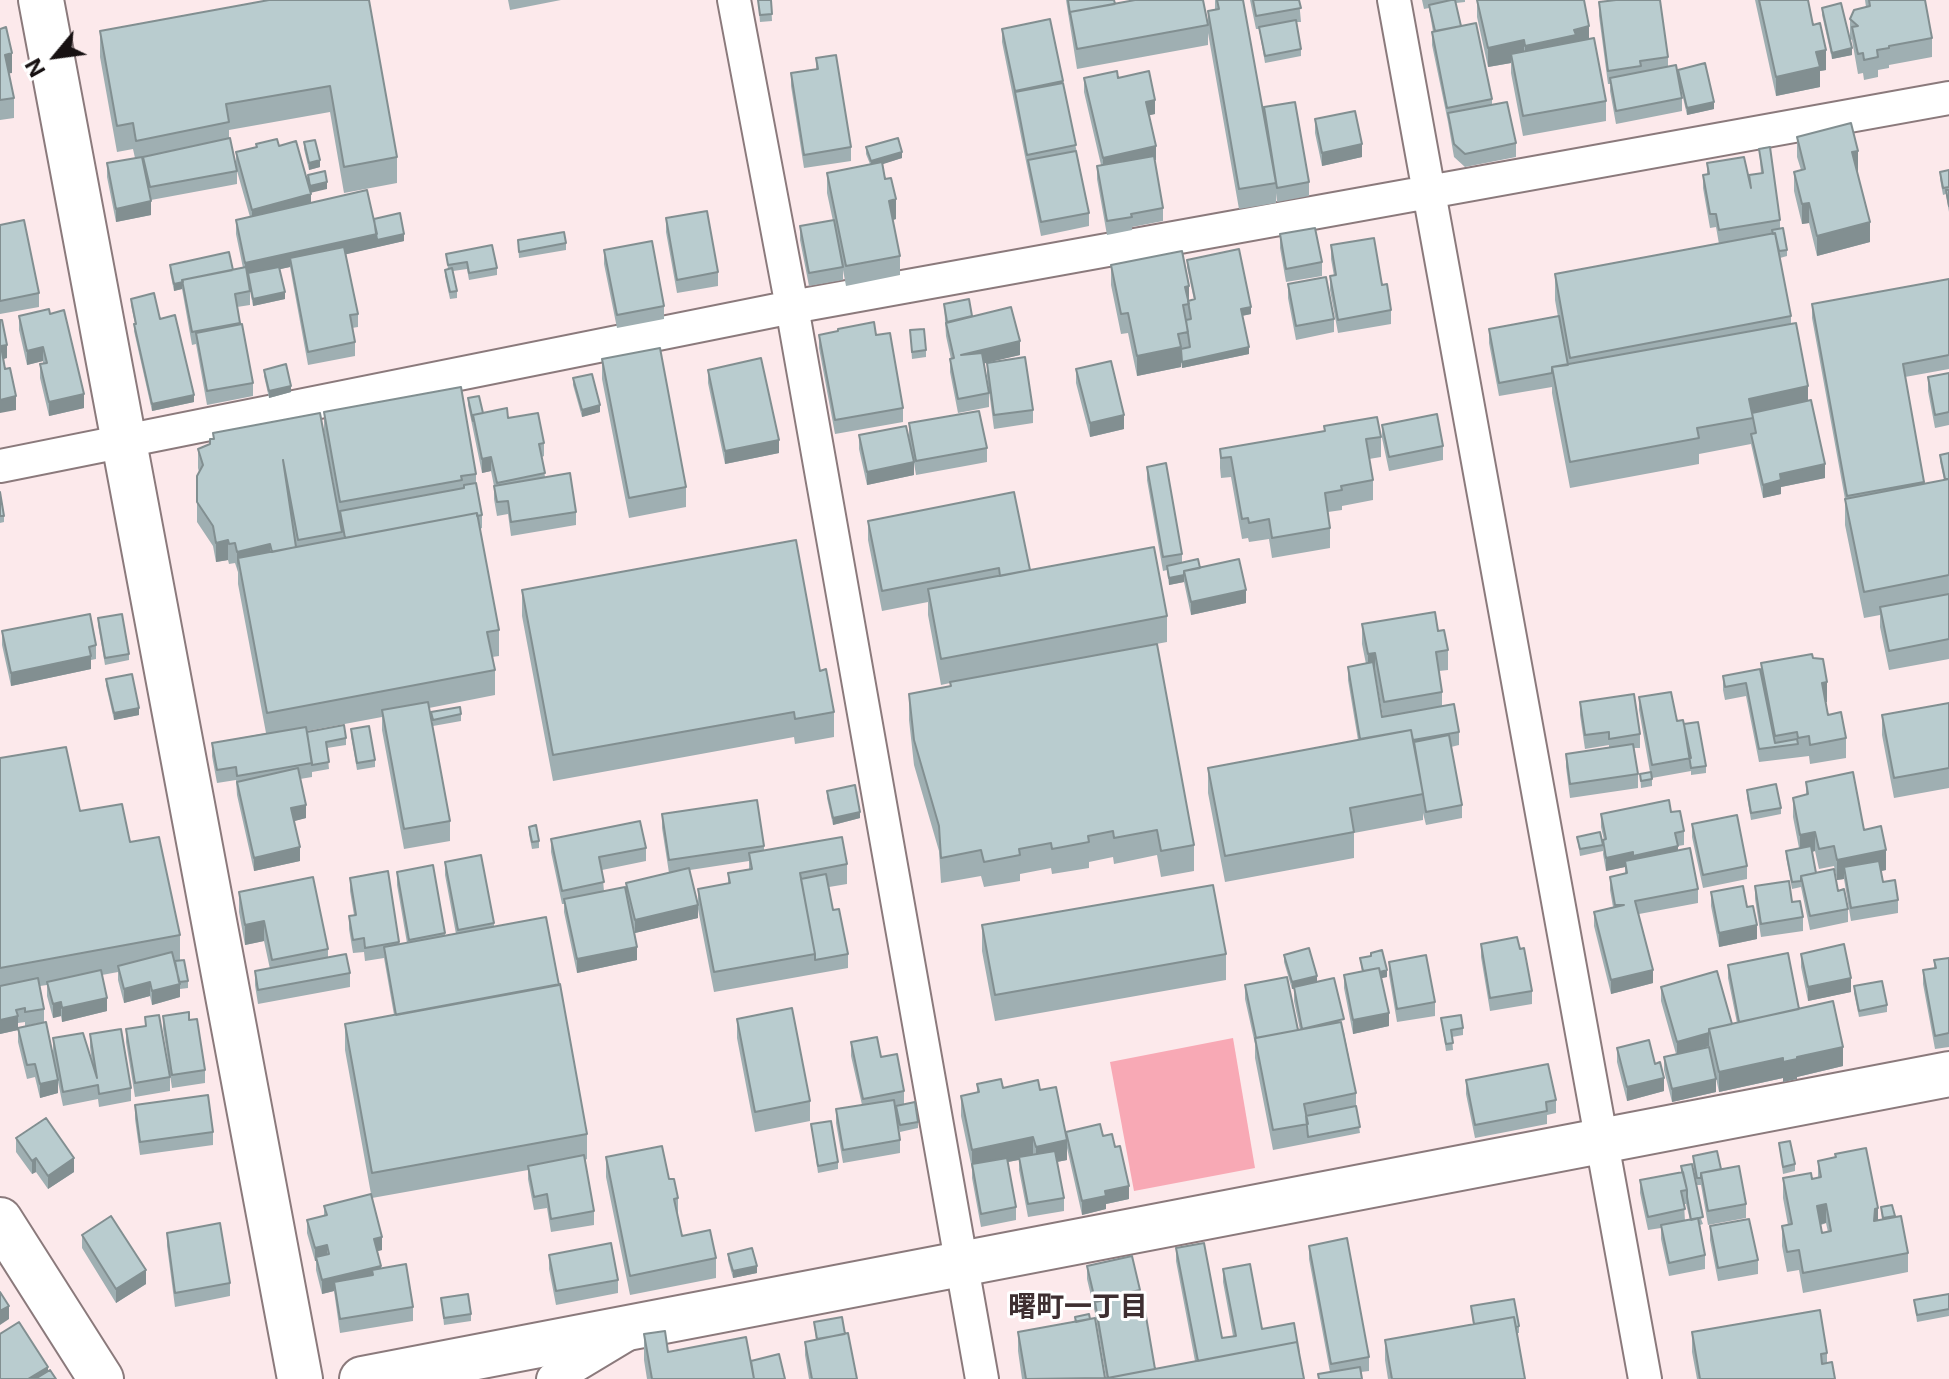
<!DOCTYPE html>
<html>
<head>
<meta charset="utf-8">
<style>
  body { margin:0 }
  #map { position:relative; width:1949px; height:1379px; overflow:hidden; background:#fce9eb; font-family:Inter,sans-serif }
  canvas { display:block }
  .north { position:absolute; left:16px; top:16px; width:80px; height:80px; -webkit-text-stroke:6px #fff; paint-order:stroke; rotate:241deg; font-size:22px; font-weight:700; line-height:32px; text-align:center; color:#171112 }
  .north::after { content:''; display:block; margin:auto; width:28px; height:36px; background:#171112; clip-path:polygon(50% 0,100% 100%,50% 72%,0 100%) }
</style>
</head>
<body>
<div id="map">
<canvas width="1949" height="1379"></canvas>
<div class="north">N</div>
</div>
<script>
const context = document.querySelector('canvas').getContext('2d');
context.lineJoin = 'round';
function fillPath(path, color) { context.fillStyle = color; context.fill(path, 'evenodd'); }
const toPath = rows => new Path2D(rows.map(r => 'M' + r).join(''));
function stroke(path, color, width, dash) { context.strokeStyle = color; context.lineWidth = width; context.lineCap = dash ? 'butt' : 'round'; context.setLineDash(dash || []); context.stroke(path); }
function write(font, color, halo, rows, align = 'center') {
  context.font = font + ' Inter,"Noto Sans JP",sans-serif'; context.lineWidth = 6; context.setLineDash([]); context.textBaseline = 'middle'; context.strokeStyle = halo; context.fillStyle = color; for (const [text, x, y, turn = 0] of rows) {
    context.save(); context.translate(x, y); context.rotate((+turn || 0) * Math.PI / 180); context.textAlign = isNaN(turn) ? turn : align; if (halo) context.strokeText(text, 0, 0); context.fillText(text, 0, 0); context.restore();
  }
}
fillPath(toPath([
  [1233,1038,1255,1168,1134,1191,1110,1062]
]), '#f8a9b5');
const street = toPath([
  [734,0,792,307,982,1379],
  [1394,0,1645,1379],
  [0,466,792,307,1949,98],
  [553,1379,626,1335]
]);
const secondary = toPath([
  [41,0,300,1379],
  [0,1220,101,1379],
  [362,1379,1949,1074]
]);
stroke(street, '#8b7a7c', 36);
stroke(secondary, '#8b7a7c', 48);
stroke(street, '#fff', 32);
stroke(secondary, '#fff', 44);
fillPath(toPath([
  [264,0,369,0,397,157,397,183,344,193,330,112,229,130,229,139,236,164,236,152,256,147,256,144,279,146,311,203,374,219,404,241,346,254,358,314,358,327,352,328,355,342,355,356,308,365,290,267,280,269,285,299,253,306,247,276,250,291,250,305,237,307,253,383,253,396,207,405,196,344,192,345,182,289,174,291,170,272,170,265,233,270,243,268,236,234,236,220,250,217,237,171,237,184,151,200,151,215,116,222,107,177,107,163,135,158,133,149,117,152,100,57,100,31,265,2],
  [508,0,561,0,510,10],
  [758,0,771,0,772,21,760,22],
  [1066,0,1114,0,1115,4,1208,23,1208,11,1215,9,1215,0,1243,0,1264,116,1264,107,1309,182,1309,196,1277,202,1276,193,1276,203,1239,209,1208,33,1208,45,1077,69],
  [1250,0,1299,0,1301,22,1296,22,1301,49,1301,56,1265,63,1259,29,1256,29],
  [1422,0,1465,0,1465,2,1456,3,1461,26,1492,99,1492,105,1516,143,1516,157,1465,167,1454,157,1448,122,1432,45,1432,32,1433,32,1429,8,1424,9],
  [1477,0,1584,0,1589,39,1606,101,1606,121,1523,136,1511,73,1511,63,1488,67,1477,17],
  [1755,0,1808,0,1813,25,1826,70,1820,71,1820,87,1776,96],
  [1865,0,1925,0,1932,38,1932,57,1889,65,1889,68,1878,70,1878,77,1864,80,1863,73,1858,74,1852,40,1850,39,1850,19,1866,7],
  [1599,2,1668,57,1668,66,1678,76,1678,70,1714,109,1687,115,1678,76,1682,98,1682,111,1616,124,1610,91,1610,84,1608,84,1599,16],
  [1822,8,1852,55,1832,59,1822,15],
  [1050,19,1089,213,1089,226,1041,236,1002,42,1002,29],
  [0,29,12,73,8,73,14,98,14,118,0,120],
  [816,58,851,147,851,161,804,168,791,86,791,73,816,69],
  [1084,78,1118,78,1155,114,1149,115,1156,160,1154,160,1163,208,1163,221,1132,227,1132,230,1107,235,1097,179,1097,166,1101,165,1084,92],
  [1315,119,1362,157,1322,166,1315,133],
  [1797,137,1858,171,1857,171,1870,242,1817,256,1809,223,1802,224,1794,191,1794,172,1801,170,1797,157],
  [304,142,320,167,309,170,304,149],
  [866,147,902,158,882,164,896,219,893,220,900,256,900,275,846,286,843,270,843,280,809,286,800,240,800,226,833,221,827,193,827,173,870,164,866,154],
  [1759,149,1780,220,1780,229,1787,250,1787,256,1780,258,1791,316,1791,324,1825,478,1781,487,1781,494,1763,498,1751,444,1699,454,1699,464,1570,488,1552,393,1552,387,1499,396,1489,343,1489,329,1558,317,1555,300,1555,274,1719,244,1716,227,1710,228,1703,188,1703,175,1707,174,1707,163,1749,178,1761,173],
  [1949,170,1949,212,1946,194,1943,195,1940,179,1940,172],
  [666,218,718,272,718,286,677,293,666,232],
  [0,225,39,293,39,307,0,314],
  [1280,234,1322,262,1322,276,1286,282,1280,248],
  [518,240,566,243,566,250,519,258],
  [1331,245,1382,285,1391,310,1391,324,1338,333,1330,290,1330,276,1334,276,1331,259],
  [604,250,664,306,664,319,617,328,604,264],
  [446,254,497,268,497,275,469,280,467,269,453,271,457,291,457,298,450,299,445,276,445,270,448,269],
  [1187,260,1251,314,1242,316,1249,354,1182,368,1181,362,1181,367,1137,376,1128,333,1121,334,1111,285,1111,265,1189,300,1194,300,1187,267],
  [1949,279,1949,369,1905,377,1924,484,1944,480,1940,461,1940,455,1949,453,1949,659,1889,670,1880,627,1880,615,1864,618,1845,525,1845,499,1812,318,1812,304],
  [1288,284,1334,319,1334,332,1296,340,1288,298],
  [131,299,194,402,152,411,134,331,135,324,131,305],
  [944,304,972,316,1020,355,988,362,1033,410,1033,423,994,429,987,376,987,363,984,363,989,393,989,407,958,413,950,372,950,359,951,359,946,336],
  [50,314,84,408,49,416,40,378,40,364,43,364,43,361,27,365,19,330,19,316],
  [910,330,926,350,926,357,912,359],
  [819,335,876,335,903,408,903,422,835,434,819,348],
  [602,359,686,487,686,507,629,518,602,379],
  [1076,369,1124,429,1090,437,1076,383],
  [264,370,291,392,269,398,264,376],
  [708,370,779,453,725,464,708,383],
  [1949,373,1949,425,1935,428,1928,391,1928,377],
  [573,378,600,412,582,417,573,385],
  [468,398,483,413,508,418,544,443,544,456,542,457,545,477,576,512,576,525,511,536,508,514,497,516,494,499,494,486,491,471,482,473,468,405],
  [324,412,476,474,476,483,482,515,482,528,480,529,499,630,499,656,492,657,495,670,495,695,429,708,450,821,450,841,404,849,382,730,382,717,307,731,346,738,346,745,327,748,329,769,312,772,312,777,300,779,306,818,294,821,300,861,254,871,237,795,236,780,217,783,212,756,212,743,266,733,238,584,238,572,235,563,229,564,228,560,216,562,213,546,197,522,197,476,199,472,198,468,198,449,210,444,213,439,213,433,334,486,324,432],
  [909,423,987,448,987,462,916,475,914,463,914,475,867,485,859,449,859,435,913,457,909,437],
  [1382,425,1443,446,1443,460,1389,471,1382,438],
  [1324,426,1381,437,1381,457,1369,459,1373,480,1373,500,1342,506,1342,510,1328,512,1330,528,1330,548,1272,558,1269,539,1249,542,1248,538,1242,539,1231,477,1221,478,1220,468,1220,449,1324,431],
  [1147,467,1182,554,1182,562,1200,568,1246,603,1191,615,1184,582,1169,585,1167,570,1163,571,1147,480],
  [0,492,4,516,4,522,0,523],
  [868,521,1030,570,1167,616,1167,642,1092,656,1194,845,1194,871,1161,877,1157,855,1114,864,1113,857,1089,862,1089,868,1052,874,1051,868,1020,874,1020,881,984,887,981,876,941,883,939,851,914,765,909,720,909,694,950,687,950,683,941,685,928,615,928,602,882,611,868,540],
  [522,590,820,671,834,712,834,737,795,744,794,737,553,781,522,616],
  [98,618,129,654,129,660,105,665,98,625],
  [1362,624,1438,631,1448,650,1448,670,1439,671,1442,692,1442,706,1459,732,1459,745,1451,747,1462,805,1462,818,1426,825,1423,813,1423,820,1354,833,1354,858,1225,882,1208,793,1208,768,1358,740,1348,680,1348,667,1366,664,1362,644],
  [1375,672,1383,717,1382,717,1375,673],
  [2,631,96,645,96,659,91,660,91,669,11,686,2,645],
  [1761,663,1827,702,1826,702,1828,715,1846,738,1846,758,1810,764,1809,756,1759,762,1746,696,1725,700,1723,690,1723,676,1761,669],
  [106,679,139,715,114,720,106,685],
  [1639,697,1684,724,1706,766,1706,773,1691,775,1691,771,1652,778,1652,786,1641,788,1640,774,1650,772,1639,710],
  [1580,702,1640,734,1640,748,1634,748,1638,774,1638,788,1570,798,1566,767,1566,754,1609,747,1609,745,1585,749,1580,715],
  [1949,703,1949,788,1894,798,1882,735,1882,715],
  [431,712,461,714,461,721,433,726],
  [351,729,375,760,375,767,357,770,351,736],
  [0,758,80,811,130,842,180,935,180,960,188,981,188,988,180,989,180,997,152,1005,150,996,124,1003,118,980,118,972,102,975,107,1011,62,1022,61,1016,53,1018,47,996,47,985,40,986,44,1009,44,1022,25,1026,25,1022,18,1023,18,1030,0,1034],
  [1806,782,1864,830,1886,870,1881,871,1883,882,1898,900,1898,913,1851,921,1844,879,1837,880,1834,866,1819,869,1815,851,1812,852,1816,873,1838,891,1848,909,1848,922,1810,930,1801,887,1792,889,1786,857,1786,851,1799,848,1793,817,1793,798,1806,795],
  [1747,790,1781,808,1781,814,1751,820,1747,797],
  [827,791,860,818,833,825,827,798],
  [1671,812,1684,831,1684,845,1678,846,1678,851,1698,889,1698,903,1639,914,1653,983,1611,994,1594,926,1594,912,1613,907,1610,890,1610,877,1625,874,1625,867,1606,871,1603,854,1604,840,1601,827,1601,814],
  [662,814,764,846,764,851,847,864,847,884,829,887,833,910,848,954,848,968,714,992,698,909,698,889,728,883,728,873,749,869,749,861,690,870,698,918,635,933,631,916,637,960,577,973,564,912,564,904,562,904,551,852,551,839,646,848,646,861,602,870,604,891,626,893,626,883,669,873,662,828],
  [1692,824,1747,866,1747,879,1703,888,1692,837],
  [529,827,539,841,539,848,532,849,529,834],
  [1577,837,1603,845,1603,851,1580,856],
  [445,862,494,923,494,927,587,1134,587,1159,585,1160,594,1211,594,1225,551,1232,547,1208,534,1210,528,1179,528,1170,372,1198,382,1250,377,1251,381,1269,413,1307,413,1321,340,1333,334,1291,322,1294,316,1270,316,1261,315,1261,307,1233,307,1220,324,1216,324,1206,371,1194,345,1050,345,1024,394,1015,384,958,365,961,364,952,353,953,349,929,349,916,354,915,350,891,350,878,399,942,399,944,407,943,397,885,397,872,445,933,445,936,456,934,445,875],
  [1755,886,1792,902,1803,917,1803,931,1761,937,1755,899],
  [239,892,328,949,328,958,350,973,350,987,258,1004,255,985,255,971,270,969,264,941,245,945,239,912],
  [1711,892,1747,907,1757,939,1719,947,1711,906],
  [982,925,1226,954,1226,980,995,1021,982,951],
  [1481,944,1520,949,1532,991,1532,1004,1490,1011,1481,957],
  [1371,953,1387,977,1381,978,1389,1026,1353,1034,1344,988,1344,975,1362,971,1360,958,1371,956],
  [1801,954,1851,992,1808,1001,1801,967],
  [1284,955,1317,982,1344,1032,1356,1093,1356,1106,1360,1133,1273,1150,1255,1058,1255,1044,1245,999,1245,985,1298,1030,1300,1030,1294,1001,1294,989,1292,989,1284,962],
  [1949,958,1949,1047,1935,1049,1923,984,1923,970,1934,968,1934,960],
  [1389,962,1435,1002,1435,1016,1397,1022,1389,975],
  [1728,965,1799,1009,1843,1066,1797,1077,1797,1079,1783,1082,1783,1078,1719,1092,1709,1046,1700,1049,1716,1092,1672,1102,1664,1070,1664,1057,1676,1054,1661,1001,1661,987,1732,1024,1737,1023,1728,978],
  [1854,986,1887,1005,1887,1012,1859,1017,1854,993],
  [163,1016,189,1020,205,1070,205,1083,172,1088,163,1029],
  [145,1017,170,1077,170,1091,135,1097,126,1042,126,1029,145,1026],
  [1441,1018,1463,1028,1463,1035,1452,1037,1453,1050,1446,1051],
  [737,1019,810,1101,810,1121,755,1132,737,1038],
  [18,1028,53,1052,53,1038,92,1063,90,1047,90,1034,131,1088,131,1101,99,1107,98,1099,63,1106,58,1082,58,1093,40,1098,35,1077,27,1079,18,1042],
  [851,1042,881,1057,904,1091,904,1104,918,1122,918,1128,900,1132,896,1116,900,1140,900,1153,843,1163,836,1123,836,1109,862,1105,851,1056],
  [1617,1048,1655,1064,1664,1091,1627,1101,1617,1062],
  [1466,1080,1556,1100,1556,1113,1547,1115,1547,1124,1475,1138,1466,1094],
  [977,1084,1003,1088,1040,1090,1066,1138,1066,1132,1103,1136,1129,1199,1106,1204,1106,1209,1082,1215,1067,1148,1067,1160,1057,1162,1064,1198,1064,1211,1028,1217,1019,1170,1019,1160,1008,1162,1016,1207,1016,1220,981,1227,972,1178,972,1169,961,1116,961,1096,977,1092],
  [135,1105,213,1132,213,1145,140,1155,135,1119],
  [811,1124,838,1162,838,1169,818,1173],
  [16,1138,74,1172,48,1189,36,1172,32,1174,16,1152],
  [1779,1143,1795,1164,1795,1171,1783,1174],
  [1693,1156,1746,1204,1746,1218,1708,1225,1701,1185,1697,1185,1693,1163],
  [606,1157,669,1179,678,1198,678,1218,682,1236,716,1258,716,1278,630,1295,606,1177],
  [1818,1161,1878,1220,1882,1219,1881,1207,1892,1205,1895,1217,1908,1253,1908,1272,1803,1293,1799,1270,1787,1272,1782,1246,1782,1226,1788,1225,1783,1198,1783,1178,1812,1179,1818,1178],
  [1826,1223,1828,1232,1822,1233,1821,1225],
  [1681,1166,1703,1224,1700,1225,1705,1255,1705,1269,1669,1276,1661,1239,1661,1228,1648,1230,1640,1193,1640,1180,1681,1173],
  [1684,1204,1686,1204,1690,1220,1685,1221],
  [1710,1226,1758,1260,1758,1274,1718,1281,1710,1240],
  [167,1233,230,1283,230,1296,175,1307,167,1246],
  [82,1235,146,1284,116,1303,82,1248],
  [1309,1246,1369,1357,1369,1371,1361,1372,1362,1379,1318,1379,1318,1374,1330,1372,1309,1259],
  [1176,1248,1222,1338,1233,1336,1223,1282,1223,1269,1262,1329,1304,1379,1022,1379,1018,1351,1018,1332,1075,1322,1075,1317,1106,1378,1095,1313,1087,1279,1087,1266,1140,1294,1155,1369,1195,1361,1176,1261],
  [728,1254,757,1273,733,1278,728,1260],
  [549,1255,618,1280,618,1293,556,1305,549,1269],
  [1949,1294,1949,1316,1917,1322,1914,1300],
  [441,1298,471,1314,471,1321,444,1325],
  [1471,1306,1519,1326,1519,1333,1517,1333,1525,1379,1388,1379,1385,1360,1385,1340,1473,1324],
  [814,1322,845,1334,857,1379,809,1379,805,1355,805,1342,816,1340],
  [1692,1332,1827,1353,1827,1363,1835,1379,1697,1379,1692,1352],
  [644,1334,668,1352,751,1361,785,1379,647,1379,644,1360]
]), '#9fafb2');
fillPath(toPath([
  [1589,26,1589,46,1525,66,1525,46,1574,30],
  [1524,40,1524,60,1511,54,1511,63,1488,67,1488,48],
  [1852,48,1852,55,1832,59,1832,53],
  [1826,50,1826,70,1820,71,1820,87,1776,96,1776,77,1816,52],
  [12,53,12,73,5,74,5,55],
  [1155,100,1155,114,1146,116,1146,102],
  [1714,102,1714,109,1687,115,1687,108],
  [1362,144,1362,157,1322,166,1322,153],
  [1156,146,1156,160,1103,172,1103,158],
  [1858,151,1858,171,1852,172,1852,152],
  [902,152,902,158,871,168,871,161],
  [320,160,320,167,309,170,309,163],
  [327,182,327,189,310,193,310,186],
  [311,194,311,207,252,224,252,210],
  [896,199,896,219,889,221,889,201],
  [151,201,151,215,116,222,116,209],
  [1809,203,1809,223,1802,224,1802,204],
  [1870,222,1870,242,1817,256,1817,236],
  [377,234,404,234,404,241,291,267,290,258,290,267,245,277,245,263],
  [182,282,182,289,174,291,174,284],
  [1189,286,1189,306,1185,287],
  [285,292,285,299,253,306,253,299],
  [1251,307,1251,314,1241,316,1241,309],
  [1020,341,1020,355,961,369,961,355],
  [7,345,7,358,1,360,1,346],
  [43,347,43,361,27,365,27,351],
  [1181,347,1181,367,1137,376,1137,356],
  [1249,347,1249,354,1182,368,1182,362],
  [291,386,291,392,269,398,269,391],
  [1808,386,1808,412,1754,424,1749,399],
  [84,394,84,408,49,416,49,402],
  [194,395,194,402,152,411,152,404],
  [16,396,16,410,0,413,0,400],
  [600,405,600,412,582,417,582,410],
  [1124,415,1124,429,1090,437,1090,423],
  [779,440,779,453,725,464,725,451],
  [491,457,491,471,482,473,482,459],
  [914,462,914,475,867,485,867,472],
  [1825,464,1825,478,1781,487,1781,494,1763,498,1763,485,1780,474],
  [228,540,228,560,216,562,216,543],
  [270,544,270,564,238,558,237,572,237,552],
  [1184,575,1184,582,1169,585,1169,578],
  [1246,590,1246,603,1191,615,1191,602],
  [1375,653,1375,672,1368,674,1368,654],
  [91,656,91,669,11,686,11,673],
  [1827,682,1827,702,1822,703,1822,683],
  [139,708,139,715,114,720,114,713],
  [306,805,306,818,291,822,291,808],
  [860,812,860,818,833,825,833,818],
  [1815,832,1815,851,1800,855,1800,835],
  [1678,846,1678,860,1633,869,1633,856],
  [300,847,300,861,254,871,254,858],
  [1886,850,1886,870,1846,878,1844,867,1844,879,1837,880,1837,860],
  [1633,852,1633,866,1625,861,1625,867,1606,871,1606,858],
  [698,905,698,918,635,933,635,920],
  [264,921,264,941,245,945,245,925],
  [1757,925,1757,939,1719,947,1719,933],
  [637,947,637,960,577,973,577,959],
  [1387,970,1387,977,1364,982,1364,976],
  [1653,970,1653,983,1611,994,1611,980],
  [1317,976,1317,982,1292,989,1292,982],
  [1851,978,1851,992,1808,1001,1808,987],
  [150,982,150,996,124,1003,124,989],
  [180,984,180,997,152,1005,152,991],
  [107,998,107,1011,62,1022,62,1008],
  [61,1002,61,1016,53,1018,53,1004],
  [1389,1013,1389,1026,1353,1034,1353,1020],
  [18,1016,18,1030,0,1034,0,1020],
  [1709,1033,1709,1046,1677,1055,1677,1042],
  [1843,1047,1843,1066,1797,1077,1797,1079,1783,1082,1783,1062,1797,1057],
  [1783,1058,1783,1078,1719,1092,1719,1072],
  [1664,1078,1664,1091,1627,1101,1627,1087],
  [1716,1079,1716,1092,1672,1102,1672,1089],
  [58,1080,58,1093,40,1098,40,1084],
  [1033,1137,1033,1157,973,1169,972,1164,972,1169,972,1150],
  [1067,1140,1067,1160,1036,1166,1036,1147],
  [36,1158,36,1172,32,1174,32,1161],
  [74,1158,74,1172,48,1189,48,1176],
  [1129,1186,1129,1199,1106,1204,1106,1209,1082,1215,1082,1201,1105,1191],
  [1826,1204,1826,1223,1817,1225,1817,1206],
  [1878,1208,1878,1228,1875,1228,1875,1209],
  [382,1237,382,1250,374,1252,374,1239],
  [327,1245,327,1259,316,1257,316,1261,315,1261,315,1248],
  [381,1266,381,1279,372,1270,372,1281,334,1282,334,1291,322,1294,322,1280],
  [757,1266,757,1273,733,1278,733,1271],
  [146,1270,146,1284,116,1303,116,1289],
  [1140,1290,1140,1304,1095,1302,1095,1313,1095,1300],
  [9,1306,9,1319,0,1325,0,1311],
  [48,1367,48,1379,28,1379]
]), '#828f91');
const building = toPath([
  [269,0,369,0,397,157,344,167,330,86,226,104,229,122,136,141,133,123,117,126,100,31,269,0],
  [758,0,771,0,772,14,760,15,758,0],
  [1068,0,1114,0,1115,4,1070,12,1070,14,1068,0],
  [1135,0,1203,0,1208,25,1077,49,1070,12,1135,0],
  [1217,0,1243,0,1276,183,1239,189,1208,11,1219,9,1217,0],
  [1253,0,1299,0,1301,8,1256,16,1253,0],
  [1451,0,1455,0,1461,26,1435,31,1429,5,1451,0],
  [1477,0,1584,0,1589,26,1574,30,1576,35,1525,46,1524,40,1488,48,1477,0],
  [1616,0,1660,0,1668,57,1640,61,1641,66,1608,71,1599,2,1616,0],
  [1759,0,1808,0,1813,25,1820,23,1826,50,1816,52,1820,67,1776,77,1759,0],
  [1869,0,1925,0,1932,38,1889,46,1889,48,1877,50,1878,57,1864,60,1863,53,1858,54,1852,27,1858,26,1850,19,1854,10,1870,6,1869,0],
  [1841,3,1852,48,1832,53,1822,8,1841,3],
  [1050,19,1063,81,1015,91,1002,29,1050,19],
  [1296,20,1301,49,1265,56,1259,27,1296,20],
  [1476,23,1492,99,1447,108,1432,32,1476,23],
  [6,27,12,53,5,55,14,98,0,100,0,29,6,27],
  [1594,38,1606,101,1523,116,1511,54,1594,38],
  [836,55,851,147,804,155,791,73,818,69,816,58,836,55],
  [1705,63,1714,102,1687,108,1678,70,1705,63],
  [1676,65,1682,98,1616,111,1610,78,1676,65],
  [1117,71,1118,78,1149,71,1155,100,1146,102,1156,146,1103,158,1084,78,1117,71],
  [1063,83,1076,145,1027,155,1015,92,1063,83],
  [1295,102,1309,182,1277,188,1264,107,1295,102],
  [1507,102,1516,143,1465,154,1454,144,1448,113,1507,102],
  [1355,111,1362,144,1322,153,1315,119,1355,111],
  [1851,123,1858,151,1852,152,1870,222,1817,236,1809,203,1802,204,1794,172,1805,169,1797,137,1851,123],
  [230,138,237,171,150,187,143,157,230,138],
  [898,138,902,152,871,161,866,147,898,138],
  [277,139,279,146,296,141,311,194,252,210,236,152,257,147,256,144,277,139],
  [315,140,320,160,309,163,304,142,315,140],
  [1770,147,1780,220,1719,230,1716,214,1710,214,1703,175,1709,174,1707,163,1744,157,1751,188,1749,175,1763,173,1759,149,1770,147],
  [1076,151,1089,213,1041,222,1028,160,1076,151],
  [1154,156,1163,208,1131,214,1132,217,1107,221,1097,166,1154,156],
  [142,157,151,201,116,209,107,163,142,157],
  [882,162,885,179,891,178,896,199,889,201,900,256,846,266,827,173,882,162],
  [1949,170,1949,187,1943,188,1940,172,1949,170],
  [325,171,327,182,310,186,308,175,325,171],
  [367,190,377,234,245,263,236,220,367,190],
  [1946,190,1949,190,1949,206,1946,190],
  [707,211,718,272,677,280,666,218,707,211],
  [400,213,404,234,377,240,374,219,400,213],
  [24,220,39,293,0,301,0,225,24,220],
  [834,220,843,267,809,273,800,226,834,220],
  [1315,228,1322,262,1286,269,1280,234,1315,228],
  [1783,228,1787,250,1779,251,1775,233,1773,234,1772,230,1783,228],
  [564,232,566,243,519,252,518,240,564,232],
  [1775,233,1791,316,1570,358,1555,274,1775,233],
  [1374,238,1382,285,1387,284,1391,310,1338,320,1330,276,1336,275,1331,245,1374,238],
  [652,241,664,306,617,315,604,250,652,241],
  [492,245,497,268,469,273,467,262,448,265,446,254,492,245],
  [344,247,358,314,350,315,355,342,308,352,290,258,344,247],
  [1239,249,1251,307,1241,309,1249,347,1182,362,1181,349,1190,347,1186,320,1191,319,1188,301,1195,299,1187,260,1239,249],
  [1182,251,1189,286,1185,287,1189,304,1183,305,1188,332,1178,334,1181,347,1137,356,1128,313,1121,314,1111,265,1182,251],
  [229,252,233,270,182,280,183,282,174,284,170,265,229,252],
  [246,267,250,291,235,294,240,323,192,332,182,280,246,267],
  [279,267,285,292,253,299,248,273,279,267],
  [452,268,457,291,450,292,445,270,452,268],
  [1326,277,1334,319,1296,326,1288,284,1326,277],
  [1949,279,1949,355,1903,364,1924,482,1847,496,1812,304,1949,279],
  [154,293,160,319,175,315,194,395,152,404,134,324,136,324,131,299,154,293],
  [969,299,972,316,947,322,944,304,969,299],
  [1011,307,1020,341,961,355,982,353,989,393,958,399,950,359,954,358,946,323,1011,307],
  [49,309,50,314,64,310,84,394,49,402,40,364,47,363,43,347,27,351,19,316,49,309],
  [1559,316,1568,365,1552,367,1552,373,1499,383,1489,329,1559,316],
  [0,320,2,320,7,345,1,346,5,369,10,368,16,396,0,400,0,320],
  [874,322,876,335,890,333,903,408,835,420,819,335,838,331,838,329,874,322],
  [1796,323,1808,386,1749,399,1753,418,1697,428,1699,438,1570,462,1552,367,1796,323],
  [242,324,253,383,207,391,196,333,242,324],
  [924,329,926,350,912,352,910,330,924,329],
  [660,348,686,487,629,498,602,359,660,348],
  [1025,357,1033,410,994,415,987,363,1025,357],
  [761,358,779,440,725,451,708,370,761,358],
  [1111,361,1124,415,1090,423,1076,369,1111,361],
  [286,364,291,386,269,391,264,370,286,364],
  [1949,373,1949,412,1935,415,1928,377,1949,373],
  [592,374,600,405,582,410,573,378,592,374],
  [461,387,476,474,461,476,462,480,340,502,324,412,461,387],
  [479,396,483,413,473,415,473,421,468,398,479,396],
  [1811,400,1825,464,1780,474,1781,480,1763,485,1751,434,1756,433,1752,413,1811,400],
  [507,408,508,418,538,413,544,443,539,444,545,473,497,483,491,457,482,459,473,415,507,408],
  [979,411,987,448,916,461,909,423,979,411],
  [320,413,342,532,298,540,283,460,296,547,272,552,270,544,237,552,235,543,229,544,228,540,216,543,213,526,197,502,197,476,203,465,198,449,210,444,210,439,214,439,213,433,320,413],
  [1437,414,1443,446,1389,457,1382,425,1437,414],
  [1377,417,1381,437,1366,439,1373,480,1341,486,1342,490,1325,493,1330,528,1272,538,1269,519,1249,523,1248,518,1242,519,1231,457,1221,458,1220,449,1325,431,1324,426,1377,417],
  [906,426,914,462,867,472,859,435,906,426],
  [1949,453,1949,479,1945,479,1940,455,1949,453],
  [1166,463,1182,554,1163,557,1147,467,1166,463],
  [570,473,576,512,511,522,508,501,497,502,494,486,570,473],
  [1949,479,1949,575,1864,592,1845,499,1949,479],
  [476,483,482,515,477,516,477,513,345,538,340,511,464,488,464,485,476,483],
  [0,492,4,516,0,516,0,492],
  [1014,492,1030,570,1000,576,999,568,882,591,868,521,1014,492],
  [477,513,499,630,487,632,495,670,267,713,238,558,477,513],
  [796,540,820,671,826,669,834,712,795,719,794,712,553,755,522,590,796,540],
  [1154,547,1167,616,941,659,928,589,1154,547],
  [1198,559,1200,568,1184,571,1184,575,1169,578,1167,566,1198,559],
  [1239,559,1246,590,1191,602,1184,571,1239,559],
  [1949,594,1949,639,1889,651,1880,607,1949,594],
  [1435,612,1438,631,1444,630,1448,650,1436,652,1442,692,1384,702,1375,653,1368,654,1362,624,1435,612],
  [90,614,96,645,89,647,91,656,11,673,2,631,90,614],
  [122,614,129,654,105,658,98,618,122,614],
  [1157,644,1194,845,1161,851,1157,830,1114,838,1113,831,1088,836,1089,842,1052,849,1051,843,1019,849,1020,855,984,862,981,850,941,858,939,826,914,740,909,694,951,686,950,682,1157,644],
  [1812,654,1813,658,1823,659,1827,682,1822,683,1828,715,1841,712,1846,738,1810,745,1809,736,1798,738,1797,732,1775,736,1761,663,1812,654],
  [1373,662,1382,717,1454,704,1459,732,1413,740,1411,730,1360,739,1348,667,1373,662],
  [1760,669,1775,743,1797,739,1798,744,1759,749,1746,683,1725,687,1723,676,1760,669],
  [132,674,139,708,114,713,106,679,132,674],
  [1671,692,1677,721,1683,720,1691,758,1652,765,1639,697,1671,692],
  [1634,694,1640,734,1609,739,1609,732,1585,735,1580,702,1634,694],
  [428,702,450,821,404,829,382,710,428,702],
  [1949,703,1949,768,1894,778,1882,715,1949,703],
  [460,707,461,714,433,720,431,712,460,707],
  [1698,722,1706,766,1691,768,1684,724,1698,722],
  [344,725,346,738,326,742,329,762,312,765,307,732,344,725],
  [369,726,375,760,357,763,351,729,369,726],
  [306,727,312,763,237,776,236,767,217,770,212,743,306,727],
  [1411,730,1423,794,1350,808,1354,832,1225,856,1208,768,1411,730],
  [1449,735,1462,805,1426,812,1414,742,1449,735],
  [1633,744,1638,774,1570,784,1566,754,1633,744],
  [66,747,80,811,122,804,130,842,159,837,180,935,0,968,0,758,66,747],
  [298,768,306,805,291,808,300,847,254,858,237,782,298,768],
  [1651,772,1652,779,1641,781,1640,774,1651,772],
  [1853,772,1864,830,1881,826,1886,850,1837,860,1834,846,1819,849,1815,832,1800,835,1793,798,1808,794,1806,782,1853,772],
  [1776,784,1781,808,1751,813,1747,790,1776,784],
  [855,785,860,812,833,818,827,791,855,785],
  [757,800,764,846,669,860,662,814,757,800],
  [1669,800,1671,812,1680,811,1684,831,1675,833,1678,846,1633,856,1633,852,1606,858,1603,840,1606,839,1601,814,1669,800],
  [1737,815,1747,866,1703,875,1692,824,1737,815],
  [640,821,646,848,599,857,604,882,562,891,551,839,640,821],
  [536,825,539,841,532,842,529,827,536,825],
  [1600,832,1603,845,1580,849,1577,837,1600,832],
  [842,837,847,864,800,873,815,954,714,972,698,889,730,883,728,873,752,869,749,853,842,837],
  [1811,846,1816,873,1801,876,1801,881,1792,882,1786,851,1811,846],
  [1690,848,1698,889,1635,901,1653,970,1611,980,1594,912,1624,905,1615,905,1610,877,1627,873,1625,861,1690,848],
  [481,855,494,923,458,930,445,862,481,855],
  [1879,861,1883,882,1895,880,1898,900,1851,908,1844,867,1879,861],
  [433,865,445,933,409,940,397,872,433,865],
  [689,868,698,905,635,920,626,883,689,868],
  [1834,869,1838,891,1844,889,1848,909,1810,916,1801,876,1834,869],
  [388,871,399,942,365,948,364,938,353,940,349,916,356,915,350,878,388,871],
  [826,874,833,910,839,909,848,954,815,960,815,954,801,879,826,874],
  [313,877,328,949,272,960,264,921,245,925,239,892,313,877],
  [1789,881,1792,902,1800,901,1803,917,1761,924,1755,886,1789,881],
  [1213,885,1226,954,995,995,982,925,1213,885],
  [1743,886,1747,907,1753,906,1757,925,1719,933,1711,892,1743,886],
  [625,887,637,947,577,959,564,899,625,887],
  [546,917,559,985,396,1015,384,947,546,917],
  [1517,937,1520,949,1524,948,1532,991,1490,998,1481,944,1517,937],
  [1844,944,1851,978,1808,987,1801,954,1844,944],
  [1309,948,1317,976,1292,982,1284,955,1309,948],
  [1382,950,1387,970,1380,972,1379,968,1363,971,1360,958,1371,956,1371,953,1382,950],
  [172,952,180,984,152,991,150,982,124,989,118,966,172,952],
  [1788,953,1799,1009,1739,1022,1728,965,1788,953],
  [346,954,350,973,258,990,255,971,346,954],
  [1426,955,1435,1002,1397,1009,1389,962,1426,955],
  [1949,958,1949,1033,1935,1036,1923,970,1936,968,1934,960,1949,958],
  [184,960,188,981,179,982,175,961,184,960],
  [1379,968,1389,1013,1353,1020,1344,975,1379,968],
  [101,970,107,998,62,1008,61,1002,53,1004,47,982,101,970],
  [1717,971,1732,1024,1709,1029,1709,1033,1677,1042,1661,987,1717,971],
  [1287,977,1298,1030,1256,1038,1245,985,1287,977],
  [38,978,44,1009,25,1012,25,1008,16,1010,18,1016,0,1020,0,986,38,978],
  [1334,978,1344,1019,1302,1029,1294,987,1334,978],
  [1882,981,1887,1005,1859,1011,1854,986,1882,981],
  [560,984,587,1134,372,1173,345,1024,560,984],
  [1833,1001,1843,1047,1797,1057,1797,1059,1783,1062,1783,1058,1719,1072,1709,1029,1833,1001],
  [792,1008,810,1101,755,1112,737,1019,792,1008],
  [189,1012,189,1020,197,1019,205,1070,172,1075,163,1016,189,1012],
  [159,1015,170,1077,135,1083,126,1029,146,1026,145,1017,159,1015],
  [1461,1015,1463,1028,1451,1030,1453,1043,1446,1044,1441,1018,1461,1015],
  [46,1022,58,1080,40,1084,35,1064,27,1065,18,1028,46,1022],
  [1341,1022,1356,1093,1304,1104,1308,1124,1273,1130,1255,1038,1341,1022],
  [121,1029,131,1088,99,1094,98,1085,63,1092,53,1038,83,1033,97,1078,90,1034,121,1029],
  [877,1037,881,1057,897,1054,904,1091,863,1099,851,1042,877,1037],
  [1649,1040,1655,1064,1660,1062,1664,1078,1627,1087,1617,1048,1649,1040],
  [1709,1047,1716,1079,1672,1089,1664,1057,1709,1047],
  [1548,1064,1556,1100,1546,1102,1547,1111,1475,1125,1466,1080,1548,1064],
  [1001,1079,1003,1088,1038,1080,1040,1090,1056,1087,1067,1140,1036,1147,1033,1137,972,1150,961,1096,979,1092,977,1084,1001,1079],
  [208,1095,213,1132,140,1142,135,1105,208,1095],
  [894,1100,900,1140,843,1150,836,1109,894,1100],
  [915,1102,918,1122,900,1125,896,1106,915,1102],
  [1356,1106,1360,1127,1308,1137,1306,1116,1356,1106],
  [46,1118,74,1158,48,1176,36,1158,32,1161,16,1138,46,1118],
  [831,1121,838,1162,818,1166,811,1124,831,1121],
  [1100,1124,1103,1136,1112,1134,1115,1147,1120,1146,1129,1186,1105,1191,1106,1196,1082,1201,1066,1132,1100,1124],
  [1790,1141,1795,1164,1783,1167,1779,1143,1790,1141],
  [662,1146,669,1179,674,1179,678,1198,674,1199,682,1236,710,1230,716,1258,630,1276,606,1157,662,1146],
  [1866,1148,1878,1208,1875,1209,1874,1221,1901,1216,1908,1253,1803,1273,1799,1250,1787,1252,1782,1226,1792,1224,1783,1178,1811,1173,1812,1179,1821,1177,1818,1161,1836,1157,1835,1154,1866,1148],
  [1826,1204,1831,1231,1822,1233,1817,1206,1826,1204],
  [1055,1151,1064,1198,1028,1204,1019,1157,1055,1151],
  [1717,1151,1721,1169,1701,1173,1701,1178,1697,1178,1693,1156,1717,1151],
  [584,1155,594,1211,551,1219,547,1194,534,1197,528,1166,584,1155],
  [1007,1158,1016,1207,981,1214,972,1164,1007,1158],
  [1692,1164,1703,1217,1691,1220,1687,1197,1687,1190,1681,1166,1692,1164],
  [1739,1166,1746,1204,1708,1211,1701,1173,1739,1166],
  [1683,1172,1687,1190,1681,1191,1685,1209,1648,1217,1640,1180,1683,1172],
  [371,1194,382,1237,374,1239,381,1266,322,1280,316,1257,329,1254,327,1245,315,1248,307,1220,327,1215,324,1206,371,1194],
  [1892,1205,1895,1216,1883,1218,1881,1207,1892,1205],
  [111,1216,146,1270,116,1289,82,1235,111,1216],
  [1698,1218,1705,1255,1669,1263,1661,1225,1698,1218],
  [1749,1219,1758,1260,1718,1268,1710,1226,1749,1219],
  [220,1223,230,1283,175,1293,167,1233,220,1223],
  [1347,1238,1369,1357,1331,1364,1309,1246,1347,1238],
  [611,1243,618,1280,556,1291,549,1255,611,1243],
  [1204,1243,1222,1338,1236,1336,1223,1269,1250,1264,1262,1329,1294,1323,1299,1352,1297,1342,1198,1361,1176,1248,1204,1243],
  [752,1248,757,1266,733,1271,728,1254,752,1248],
  [1132,1256,1140,1290,1095,1300,1087,1266,1132,1256],
  [406,1264,413,1307,340,1319,334,1282,373,1275,372,1270,406,1264],
  [0,1292,9,1306,0,1311,0,1292],
  [1142,1293,1155,1369,1108,1378,1095,1302,1142,1293],
  [468,1294,471,1314,444,1318,441,1298,468,1294],
  [1949,1294,1949,1309,1917,1315,1914,1300,1949,1294],
  [1514,1299,1519,1326,1516,1327,1514,1317,1474,1324,1471,1306,1514,1299],
  [1820,1310,1827,1353,1821,1354,1822,1364,1832,1362,1835,1379,1700,1379,1692,1332,1820,1310],
  [1089,1314,1090,1319,1076,1322,1075,1317,1089,1314],
  [842,1317,845,1334,817,1339,814,1322,842,1317],
  [1514,1317,1525,1379,1392,1379,1385,1340,1514,1317],
  [1095,1318,1105,1378,1026,1379,1018,1332,1095,1318],
  [19,1322,48,1367,28,1379,0,1379,0,1334,19,1322],
  [665,1331,668,1352,746,1337,754,1379,652,1379,644,1334,665,1331],
  [848,1333,857,1379,812,1379,805,1342,848,1333],
  [1297,1342,1304,1379,1102,1379,1297,1342],
  [779,1354,785,1379,754,1379,751,1361,779,1354],
  [1360,1367,1362,1379,1319,1379,1318,1374,1360,1367],
  [50,1370,56,1379,35,1379,50,1370]
]);
fillPath(building, '#b9cccf');
stroke(building, '#828f91', 2);
write('bold 28px', '#3e2f31', '#fff', [
  ["曙町一丁目",1078,1308]
]);
</script>
</body>
</html>
